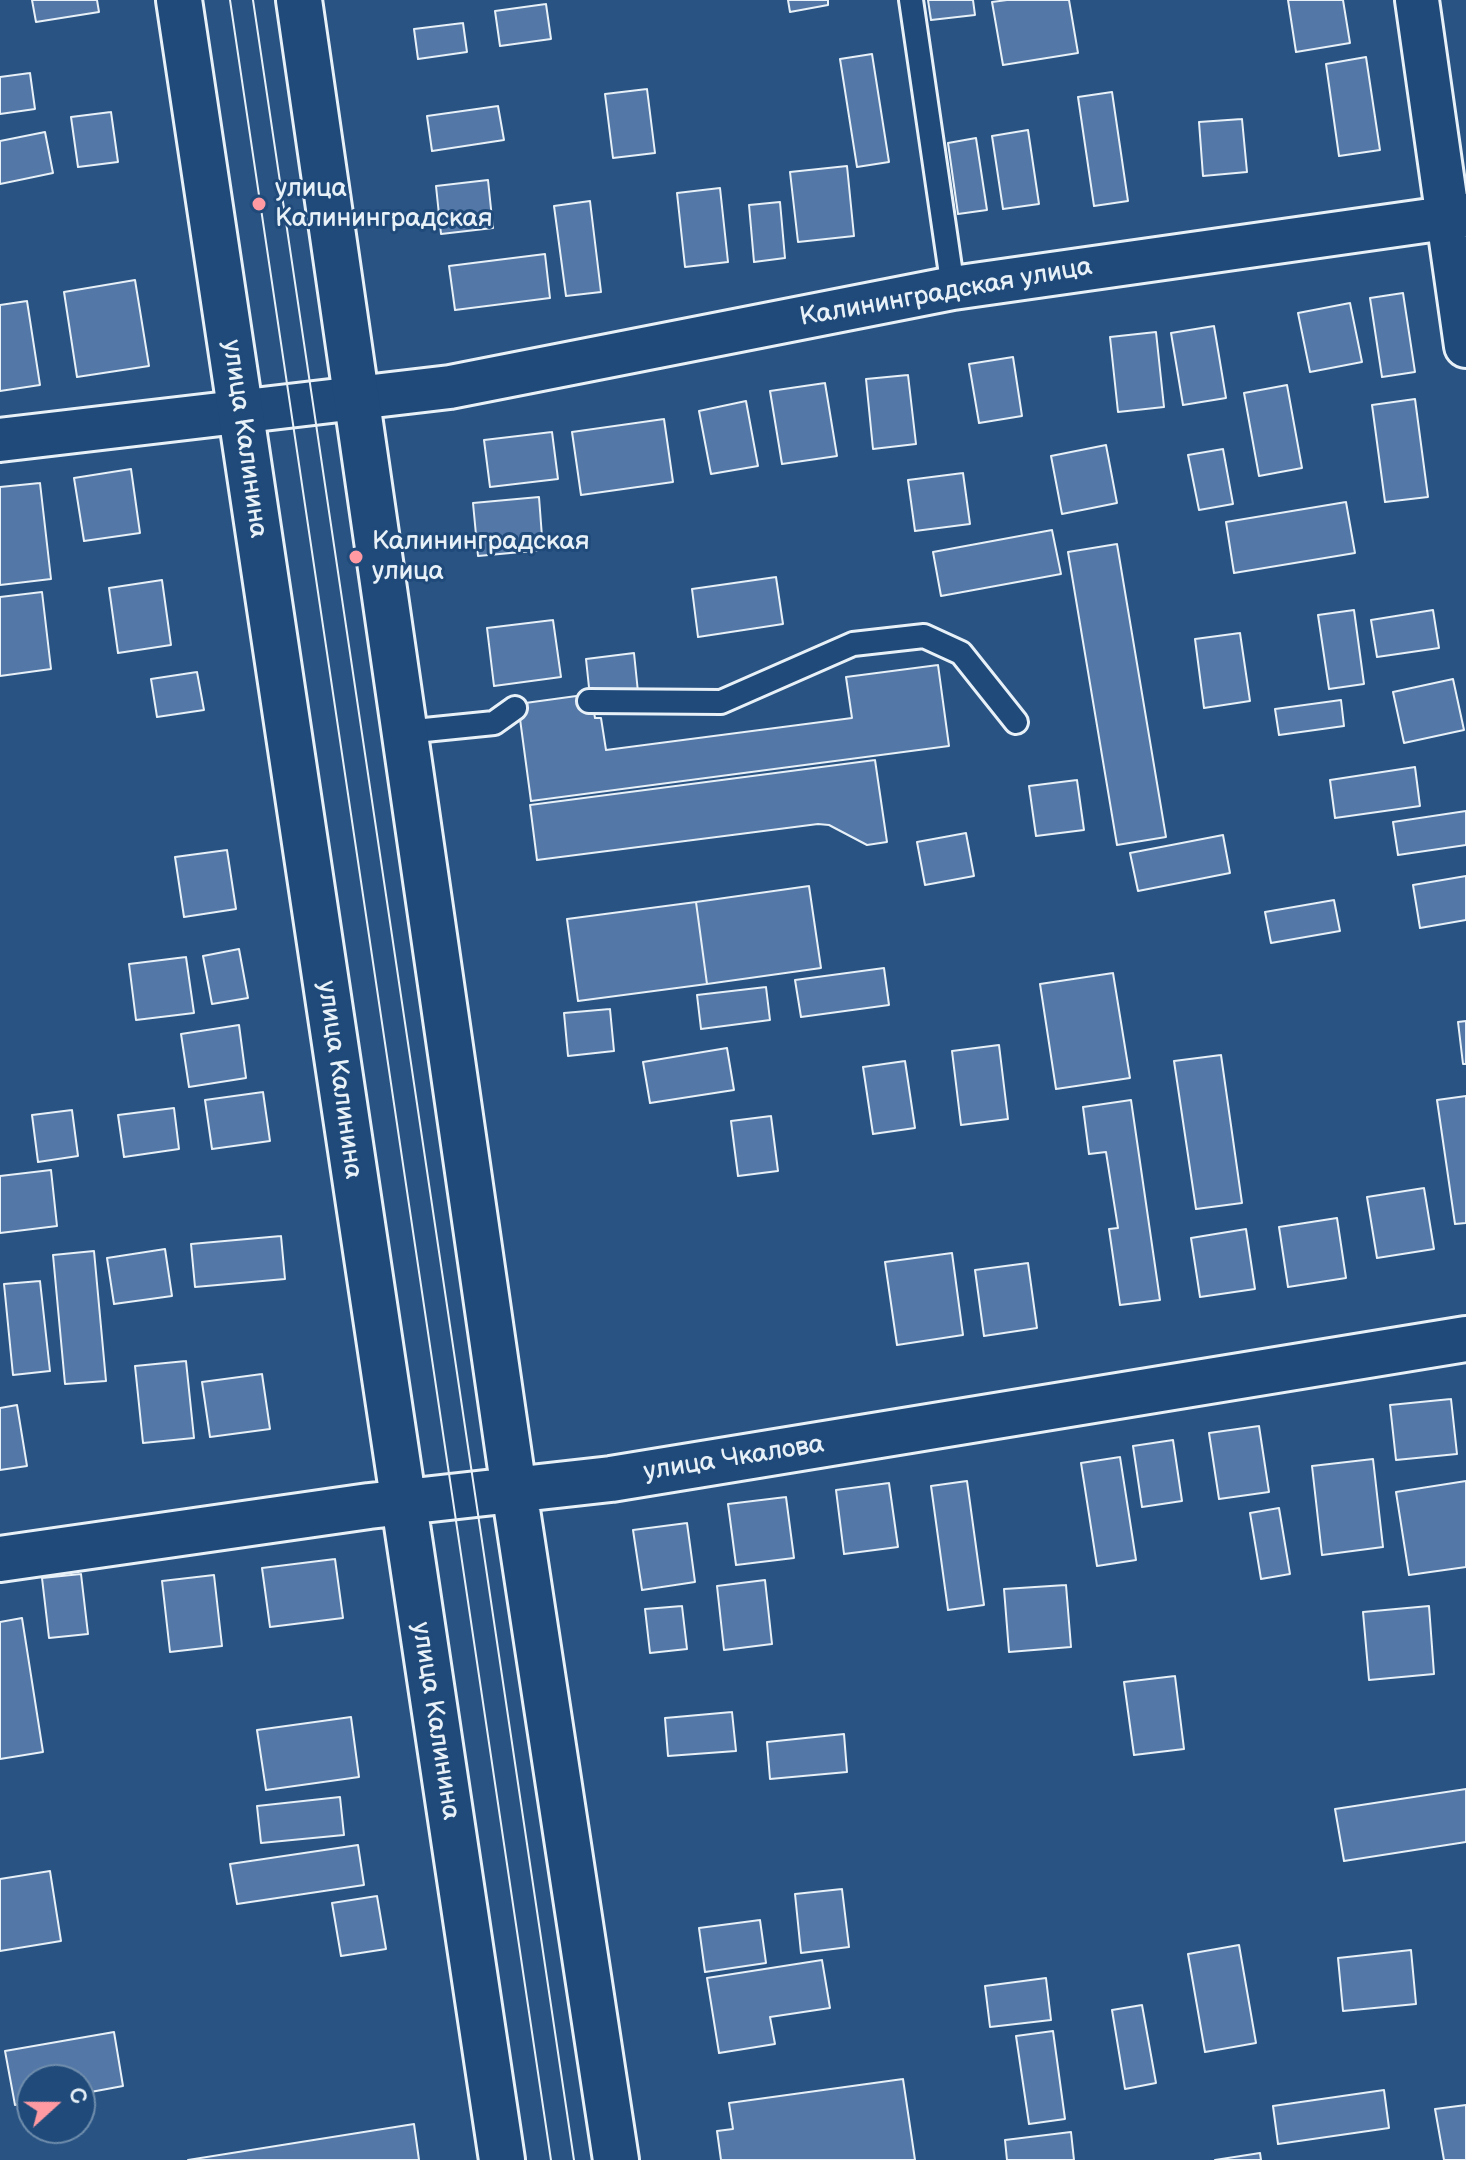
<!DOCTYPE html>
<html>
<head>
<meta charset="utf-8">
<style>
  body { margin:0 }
  #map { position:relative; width:1466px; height:2160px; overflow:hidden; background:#295383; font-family:"Balsamiq Sans",sans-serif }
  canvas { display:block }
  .north { position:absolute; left:16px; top:2064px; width:80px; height:80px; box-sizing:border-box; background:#1f4a7a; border:2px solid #6f8dac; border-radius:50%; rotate:69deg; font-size:22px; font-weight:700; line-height:32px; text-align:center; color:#e8f1f8 }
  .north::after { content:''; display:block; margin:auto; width:28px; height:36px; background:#ff9aa2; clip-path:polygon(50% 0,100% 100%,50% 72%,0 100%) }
</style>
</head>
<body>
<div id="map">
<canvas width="1466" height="2160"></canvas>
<div class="north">С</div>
</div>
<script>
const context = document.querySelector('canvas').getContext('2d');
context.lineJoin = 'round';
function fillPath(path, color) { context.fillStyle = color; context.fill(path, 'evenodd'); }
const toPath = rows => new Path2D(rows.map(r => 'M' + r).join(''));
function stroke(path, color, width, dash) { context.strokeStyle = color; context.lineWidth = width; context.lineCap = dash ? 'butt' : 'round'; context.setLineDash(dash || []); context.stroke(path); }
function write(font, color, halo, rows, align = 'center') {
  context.font = font + ' "Balsamiq Sans",sans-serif'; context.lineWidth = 6; context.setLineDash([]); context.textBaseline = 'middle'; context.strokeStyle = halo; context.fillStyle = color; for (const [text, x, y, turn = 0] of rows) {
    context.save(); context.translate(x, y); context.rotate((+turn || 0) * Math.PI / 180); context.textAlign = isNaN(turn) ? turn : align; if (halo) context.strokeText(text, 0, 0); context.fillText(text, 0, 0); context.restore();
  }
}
const building = toPath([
  [32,0,97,0,99,12,36,22,32,0],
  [788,0,828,0,828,5,790,12,788,0],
  [928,0,973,0,975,15,931,20,928,0],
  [1007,0,1069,0,1078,53,1003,65,992,2,1007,0],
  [1288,0,1343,0,1350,43,1296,52,1288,0],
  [546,4,551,39,500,46,495,11,546,4],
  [463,23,467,52,418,59,414,29,463,23],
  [872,54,889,162,857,167,840,59,872,54],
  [1366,57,1380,150,1339,156,1326,64,1366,57],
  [30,73,35,109,0,114,0,77,30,73],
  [647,89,655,153,613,158,605,94,647,89],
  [1112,92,1128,201,1094,206,1078,97,1112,92],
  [498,106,504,140,432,151,427,116,498,106],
  [111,112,118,162,78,167,71,117,111,112],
  [1242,119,1247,172,1203,176,1199,122,1242,119],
  [1028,130,1039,204,1003,209,992,136,1028,130],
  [45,132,53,173,0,184,0,141,45,132],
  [976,138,987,210,958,214,948,143,976,138],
  [847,166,854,236,798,242,790,172,847,166],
  [488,180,493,228,441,234,436,186,488,180],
  [720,188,728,262,685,267,677,193,720,188],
  [590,201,601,292,566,296,554,206,590,201],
  [780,202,785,258,754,262,749,205,780,202],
  [545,254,550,298,455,310,449,266,545,254],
  [135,280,149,366,77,377,64,292,135,280],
  [1403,293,1415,372,1382,377,1370,298,1403,293],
  [27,301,40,385,0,391,0,305,27,301],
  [1350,303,1362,362,1310,372,1298,313,1350,303],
  [1214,326,1226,398,1183,405,1171,333,1214,326],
  [1156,332,1164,407,1118,412,1110,337,1156,332],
  [1013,357,1022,416,979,423,969,364,1013,357],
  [908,375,916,444,873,449,866,379,908,375],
  [825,383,837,456,782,464,770,391,825,383],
  [1287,385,1302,468,1259,476,1244,393,1287,385],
  [1415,399,1428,497,1385,502,1372,405,1415,399],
  [746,401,758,466,711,474,699,411,746,401],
  [664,419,673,482,581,495,572,432,664,419],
  [552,432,558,479,490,487,484,440,552,432],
  [1106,445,1117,503,1062,514,1051,456,1106,445],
  [1223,449,1233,504,1199,510,1188,455,1223,449],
  [131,469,140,533,84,541,74,478,131,469],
  [963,473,970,524,915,531,908,480,963,473],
  [40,483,51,579,0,585,0,487,40,483],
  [539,497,543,550,478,556,473,503,539,497],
  [1346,502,1355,553,1234,573,1226,522,1346,502],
  [1052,530,1061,574,941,596,933,552,1052,530],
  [1117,544,1166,837,1117,845,1068,552,1117,544],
  [776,577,783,624,698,637,692,589,776,577],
  [162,580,171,645,118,653,109,588,162,580],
  [42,592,51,669,0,676,0,597,42,592],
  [1354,610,1364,684,1329,689,1318,615,1354,610],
  [1433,610,1439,648,1377,657,1371,620,1433,610],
  [553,620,561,677,494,686,487,628,553,620],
  [1240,633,1250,701,1204,708,1195,639,1240,633],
  [634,653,638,692,590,697,586,659,634,653],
  [938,665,949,746,531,801,518,704,591,694,595,718,601,718,606,750,852,718,846,677,938,665],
  [197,672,204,710,157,717,151,679,197,672],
  [1453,679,1464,730,1404,743,1393,692,1453,679],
  [1341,700,1344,726,1279,735,1275,709,1341,700],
  [875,760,887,842,867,845,829,825,818,824,537,860,530,805,875,760],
  [1415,767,1420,806,1335,818,1330,780,1415,767],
  [1077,780,1084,830,1036,836,1029,786,1077,780],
  [1466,811,1466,845,1398,855,1393,822,1466,811],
  [966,833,974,876,925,885,917,842,966,833],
  [1223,835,1230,873,1138,891,1130,853,1223,835],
  [227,850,236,909,184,917,175,857,227,850],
  [1466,876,1466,920,1420,928,1413,885,1466,876],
  [809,886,821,968,707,984,696,902,809,886],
  [1334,900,1340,931,1271,943,1265,912,1334,900],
  [696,902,707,984,578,1001,567,919,696,902],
  [239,949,248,998,212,1004,203,956,239,949],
  [186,957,194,1013,136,1020,129,964,186,957],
  [884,968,889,1005,801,1017,795,980,884,968],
  [1113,973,1130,1078,1056,1089,1040,984,1113,973],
  [766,987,770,1020,701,1029,697,995,766,987],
  [610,1009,614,1051,568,1056,564,1013,610,1009],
  [1466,1021,1466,1064,1463,1064,1458,1022,1466,1021],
  [239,1025,246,1078,189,1087,181,1034,239,1025],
  [999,1045,1008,1119,961,1125,952,1051,999,1045],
  [727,1048,734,1090,650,1103,643,1062,727,1048],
  [1221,1055,1242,1203,1196,1209,1174,1061,1221,1055],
  [905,1061,915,1128,873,1134,863,1067,905,1061],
  [263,1092,270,1141,212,1149,205,1100,263,1092],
  [1466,1096,1466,1223,1455,1224,1437,1100,1466,1096],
  [1131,1100,1160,1300,1120,1305,1109,1229,1118,1228,1106,1152,1089,1154,1083,1107,1131,1100],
  [174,1108,179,1149,124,1157,118,1115,174,1108],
  [72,1110,78,1156,38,1162,32,1115,72,1110],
  [771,1116,778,1171,738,1176,731,1121,771,1116],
  [51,1170,57,1226,0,1233,0,1176,51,1170],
  [1424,1188,1434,1249,1377,1258,1367,1197,1424,1188],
  [1337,1218,1346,1278,1288,1287,1279,1227,1337,1218],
  [1246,1229,1255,1289,1200,1297,1191,1238,1246,1229],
  [281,1236,285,1279,195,1287,191,1244,281,1236],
  [165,1249,172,1296,114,1304,107,1258,165,1249],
  [94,1251,106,1381,65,1384,53,1255,94,1251],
  [952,1253,963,1335,897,1345,885,1262,952,1253],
  [1028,1263,1037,1328,984,1336,975,1270,1028,1263],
  [40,1281,50,1371,13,1375,4,1284,40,1281],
  [186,1361,194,1438,143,1443,135,1366,186,1361],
  [262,1374,270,1429,210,1437,202,1382,262,1374],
  [1451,1399,1457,1454,1396,1460,1390,1405,1451,1399],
  [17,1405,27,1466,0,1470,0,1408,17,1405],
  [1259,1426,1269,1492,1219,1499,1209,1433,1259,1426],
  [1173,1440,1182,1501,1142,1507,1133,1446,1173,1440],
  [1120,1457,1136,1560,1097,1566,1081,1463,1120,1457],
  [1373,1459,1383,1547,1322,1555,1312,1466,1373,1459],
  [967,1481,984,1605,948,1610,931,1486,967,1481],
  [1466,1481,1466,1567,1409,1575,1396,1492,1466,1481],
  [889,1483,898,1547,844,1554,836,1490,889,1483],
  [786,1497,794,1558,736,1565,728,1504,786,1497],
  [1279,1508,1290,1574,1261,1579,1250,1513,1279,1508],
  [687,1523,695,1582,642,1590,633,1530,687,1523],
  [335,1559,343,1618,270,1627,262,1568,335,1559],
  [81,1574,88,1634,49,1638,42,1578,81,1574],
  [214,1575,222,1646,170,1652,162,1581,214,1575],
  [765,1580,772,1644,724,1650,717,1586,765,1580],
  [1066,1585,1071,1647,1009,1652,1004,1589,1066,1585],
  [682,1606,687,1649,650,1653,645,1609,682,1606],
  [1429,1606,1434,1674,1369,1680,1363,1612,1429,1606],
  [22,1618,43,1752,0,1759,0,1622,22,1618],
  [1175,1676,1184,1749,1134,1755,1124,1682,1175,1676],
  [732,1712,736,1751,668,1756,665,1718,732,1712],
  [351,1717,359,1777,266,1790,257,1730,351,1717],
  [844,1734,847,1772,770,1779,767,1742,844,1734],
  [1466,1789,1466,1842,1344,1861,1335,1809,1466,1789],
  [340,1797,344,1835,261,1843,257,1806,340,1797],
  [358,1845,364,1885,237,1904,230,1864,358,1845],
  [50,1871,61,1941,0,1951,0,1879,50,1871],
  [842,1889,849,1947,801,1953,795,1894,842,1889],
  [377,1896,386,1949,341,1956,332,1903,377,1896],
  [760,1920,766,1963,705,1972,699,1928,760,1920],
  [1239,1945,1256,2043,1205,2052,1188,1954,1239,1945],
  [1411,1950,1416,2004,1343,2011,1338,1958,1411,1950],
  [822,1960,830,2008,770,2017,775,2044,719,2053,707,1978,822,1960],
  [1046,1978,1051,2020,990,2027,985,1986,1046,1978],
  [1142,2005,1156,2083,1125,2089,1112,2010,1142,2005],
  [1053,2031,1065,2119,1029,2124,1016,2036,1053,2031],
  [114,2032,123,2086,80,2094,80,2080,32,2080,32,2102,15,2105,5,2051,114,2032],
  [903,2079,915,2160,721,2160,717,2131,733,2129,729,2103,903,2079],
  [1384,2090,1389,2128,1278,2144,1273,2106,1384,2090],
  [1466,2105,1466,2160,1444,2160,1435,2109,1466,2105],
  [414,2124,419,2160,188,2160,414,2124],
  [1071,2132,1074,2160,1007,2160,1005,2140,1071,2132],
  [1260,2153,1261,2160,1215,2160,1260,2153]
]);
fillPath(building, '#5377a6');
stroke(building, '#e8f1f8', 2);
const service = toPath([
  [911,0,953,288],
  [589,701,721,702,853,644,924,636,961,653,1016,722],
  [405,732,494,723,515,708]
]);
const minor = toPath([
  [1417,0,1466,346],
  [0,440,450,387,953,288,1466,215]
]);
const tertiary = toPath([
  [179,0,502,2160],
  [299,0,514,1490,616,2160],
  [0,1559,369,1506,611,1479,1466,1339]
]);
stroke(service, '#e8f1f8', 28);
stroke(minor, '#e8f1f8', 48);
stroke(tertiary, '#e8f1f8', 50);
stroke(service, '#1f4a7a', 22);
stroke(minor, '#1f4a7a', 42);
stroke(tertiary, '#1f4a7a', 44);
stroke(toPath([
  [230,0,551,2160],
  [253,0,574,2160]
]), '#e8f1f8', 2);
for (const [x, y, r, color] of [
  [259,204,8,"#ff9aa2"],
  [356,557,8,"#ff9aa2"]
]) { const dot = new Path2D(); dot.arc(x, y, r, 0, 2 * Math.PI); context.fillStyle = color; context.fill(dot); stroke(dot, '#1f4a7a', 3); }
write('26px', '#e8f1f8', '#1f4a7a', [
  ["улица",275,189],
  ["Калининградская",275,219],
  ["Калининградская",372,542],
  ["улица",372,572]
], 'left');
write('26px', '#e8f1f8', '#1f4a7a', [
  ["Калининградская улица",946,293,-10],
  ["улица Калинина",244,439,82],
  ["улица Калинина",339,1080,82],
  ["улица Чкалова",734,1459,-9],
  ["улица Калинина",435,1721,81]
]);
</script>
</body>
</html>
